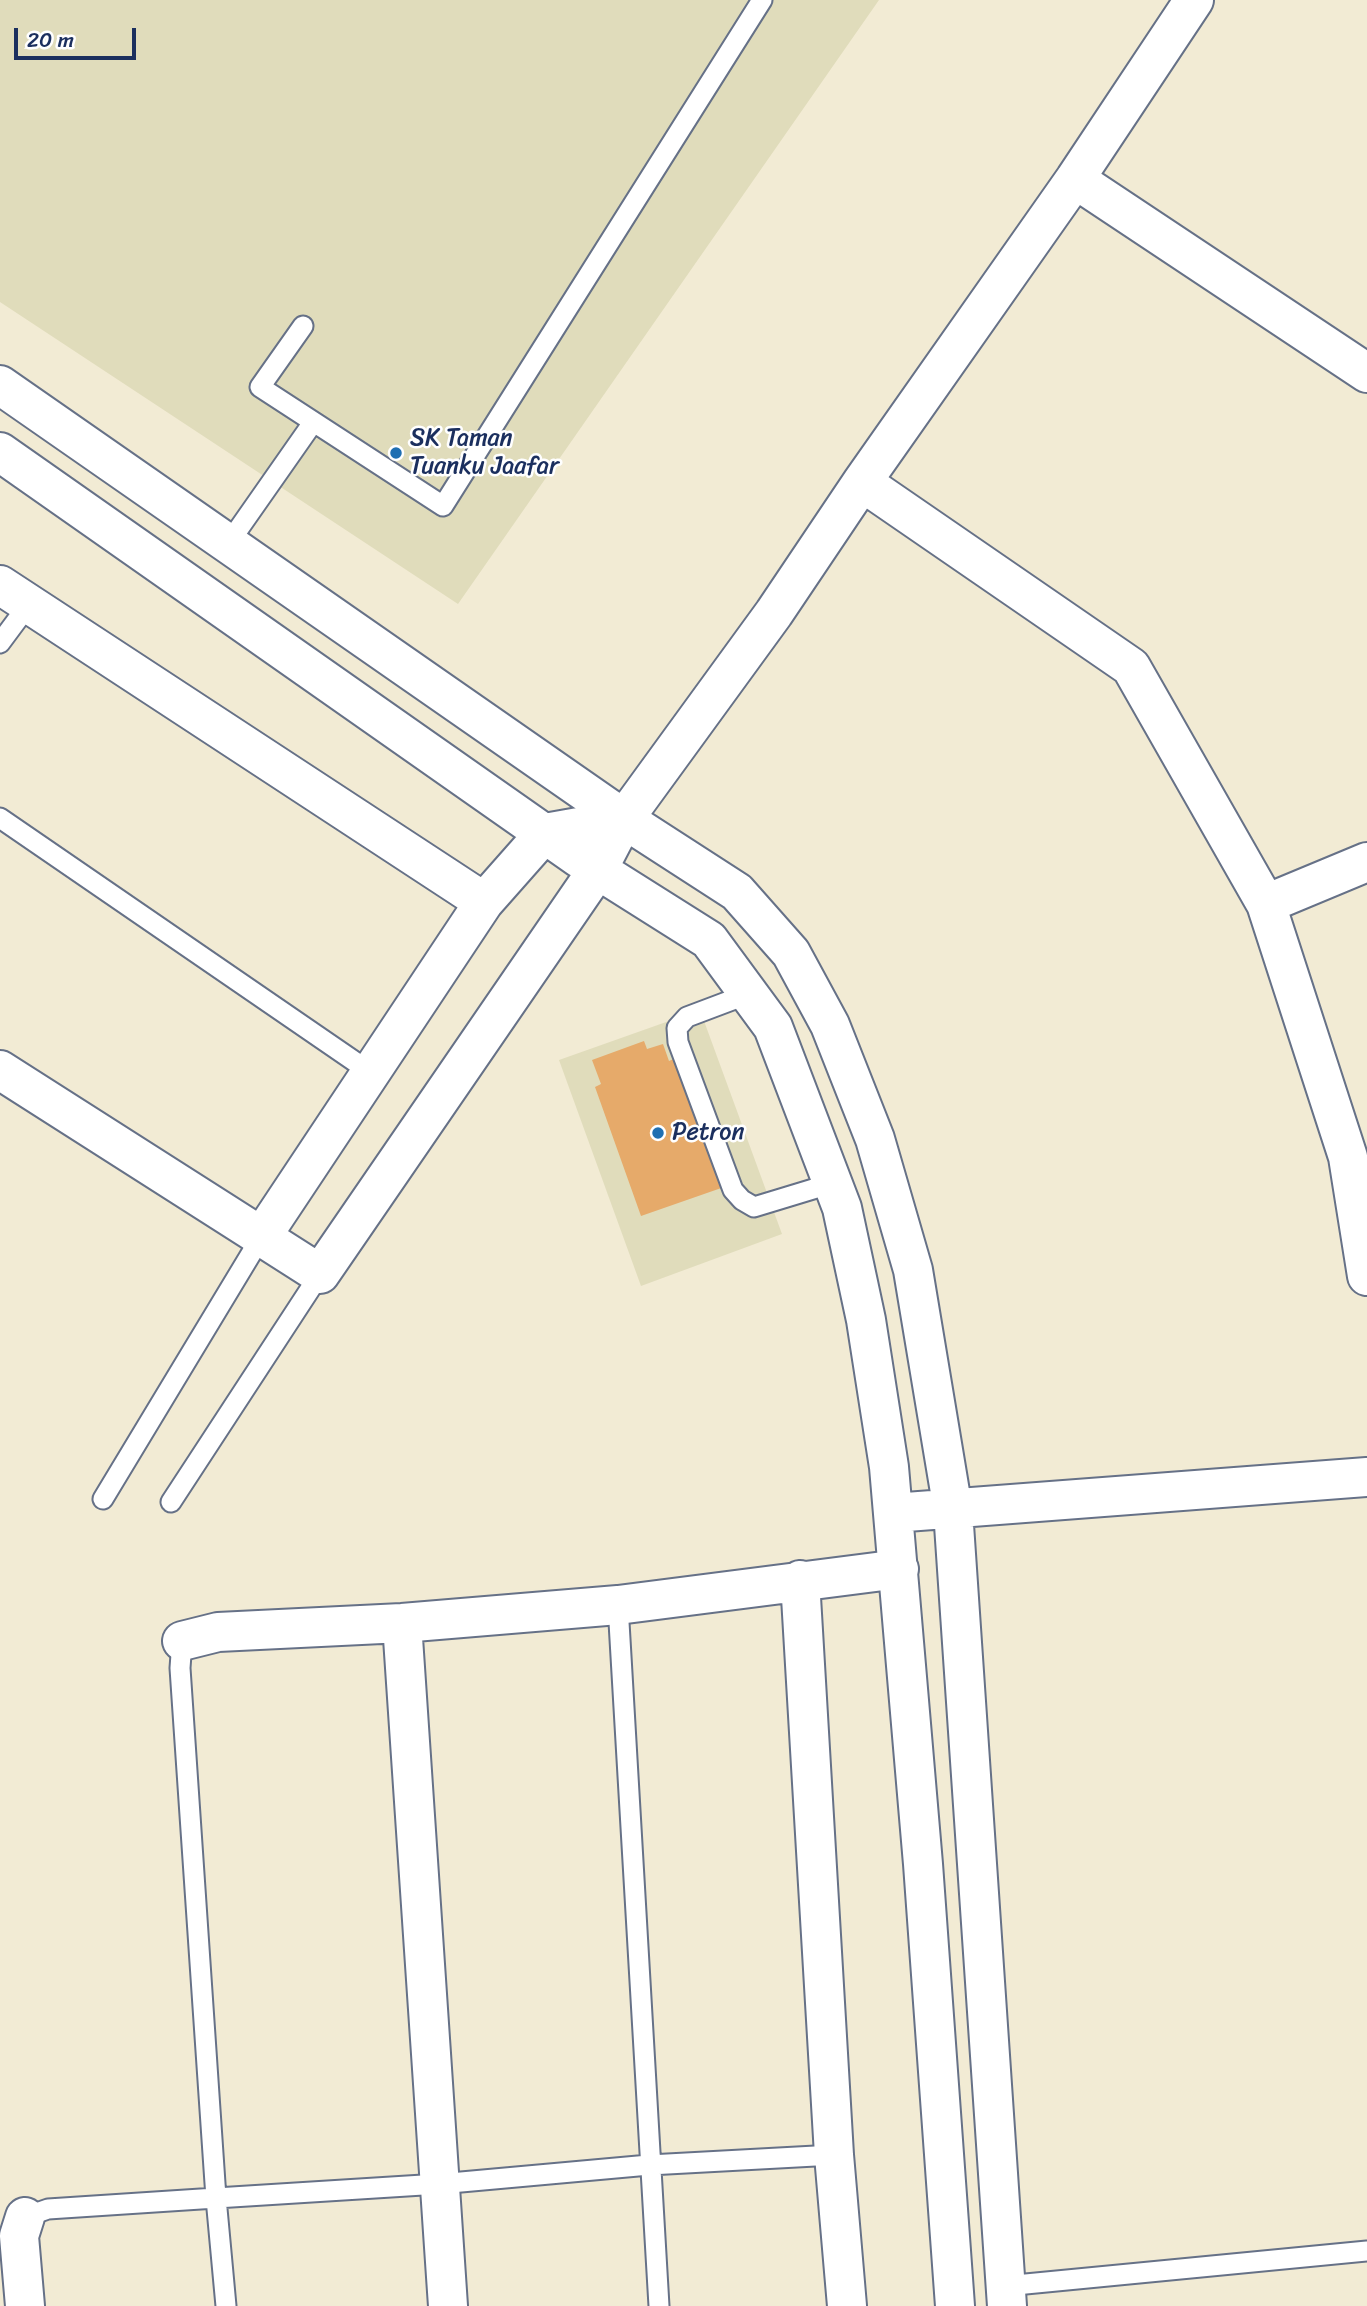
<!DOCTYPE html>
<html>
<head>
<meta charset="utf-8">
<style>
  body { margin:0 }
  #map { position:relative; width:1367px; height:2306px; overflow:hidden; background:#f2ebd4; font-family:Sriracha,sans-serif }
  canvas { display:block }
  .scale { position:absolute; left:14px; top:28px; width:122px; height:32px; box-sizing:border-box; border:4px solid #1b2f5e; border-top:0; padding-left:9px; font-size:21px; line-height:24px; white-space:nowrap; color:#1b2f5e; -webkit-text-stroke:5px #fff; paint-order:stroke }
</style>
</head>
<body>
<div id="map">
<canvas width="1367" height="2306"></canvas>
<div class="scale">20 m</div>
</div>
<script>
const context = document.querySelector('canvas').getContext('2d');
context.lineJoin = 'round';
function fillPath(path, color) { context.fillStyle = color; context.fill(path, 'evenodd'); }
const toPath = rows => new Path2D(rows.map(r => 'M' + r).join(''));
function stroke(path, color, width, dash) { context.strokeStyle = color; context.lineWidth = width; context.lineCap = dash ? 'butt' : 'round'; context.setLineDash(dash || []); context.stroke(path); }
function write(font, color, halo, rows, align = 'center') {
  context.font = font + ' Sriracha,sans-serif'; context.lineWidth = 5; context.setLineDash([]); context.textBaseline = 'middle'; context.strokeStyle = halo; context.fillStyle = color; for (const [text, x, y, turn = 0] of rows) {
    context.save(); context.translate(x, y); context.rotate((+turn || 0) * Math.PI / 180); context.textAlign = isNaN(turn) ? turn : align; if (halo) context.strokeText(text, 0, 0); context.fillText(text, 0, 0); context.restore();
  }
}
fillPath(toPath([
  [0,0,879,0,458,604,0,302],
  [700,1010,782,1234,641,1286,559,1060]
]), '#e0dcbb');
fillPath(toPath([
  [644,1041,647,1049,663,1044,669,1061,680,1056,727,1186,641,1216,595,1087,601,1084,592,1060]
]), '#e6aa6a');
const service = toPath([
  [303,326,260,387,443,506,762,0],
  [228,544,312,424],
  [0,643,29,604],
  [0,818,370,1072],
  [748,994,687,1017,677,1028,678,1042,733,1190,742,1200,754,1207,833,1183],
  [103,1499,260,1239],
  [171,1502,320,1274],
  [618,1605,659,2306],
  [25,2217,48,2209,216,2198,180,1668,182,1641],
  [1005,2286,1367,2251],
  [226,2306,216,2198,439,2184,649,2165,834,2155]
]);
const minor = toPath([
  [1075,179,1367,373],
  [0,385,624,819,737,892,791,953,830,1025,875,1139,913,1270,953,1510,1007,2306],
  [0,452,579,858,709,940,773,1027,842,1208,866,1320,889,1467,923,1864,955,2306],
  [862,482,1131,667,1266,904,1348,1157,1367,1276],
  [0,585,484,902],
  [1266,904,1367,862],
  [0,1070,320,1274,598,869,624,819,774,613,862,482,1075,179,1194,0],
  [260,1239,484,902,545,833,624,819],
  [893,1513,1367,1477],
  [800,1580,834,2155,847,2306],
  [402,1623,448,2306],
  [182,1641,218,1632,402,1623,618,1605,899,1569],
  [25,2217,19,2236,25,2306]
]);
stroke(service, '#667187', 23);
stroke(minor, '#667187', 42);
stroke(service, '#fff', 19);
stroke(minor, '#fff', 38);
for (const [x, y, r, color] of [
  [396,453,7,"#1f6fb2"],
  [658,1133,7,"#1f6fb2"]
]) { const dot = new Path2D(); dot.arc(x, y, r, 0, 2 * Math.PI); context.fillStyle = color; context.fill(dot); stroke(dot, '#fff', 2.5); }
write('24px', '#1b2f5e', '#fff', [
  ["SK Taman",410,439],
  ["Tuanku Jaafar",410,467],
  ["Petron",672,1133]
], 'left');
</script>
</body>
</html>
